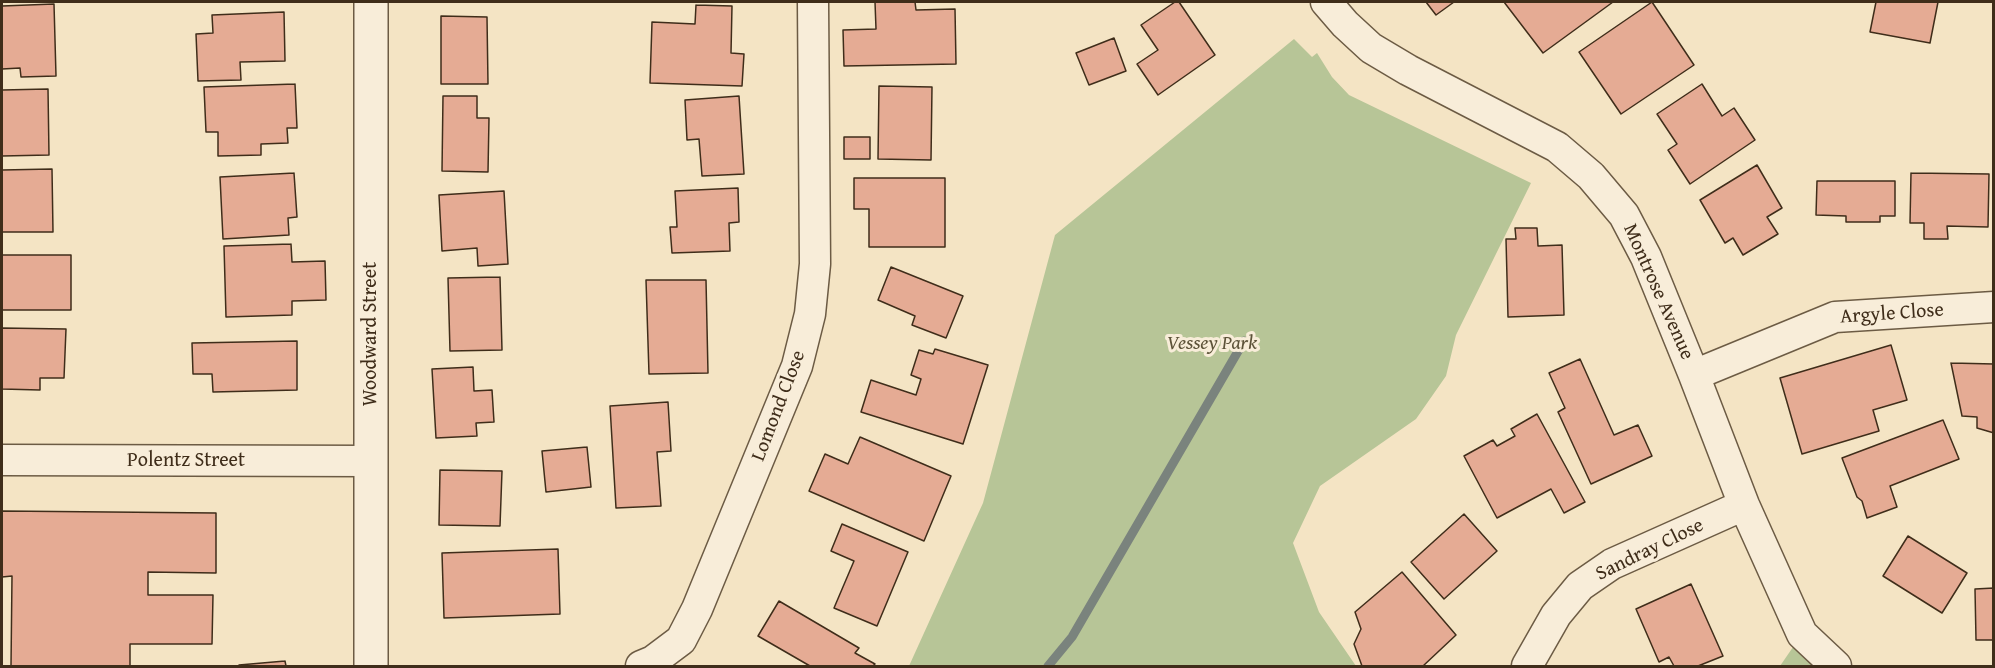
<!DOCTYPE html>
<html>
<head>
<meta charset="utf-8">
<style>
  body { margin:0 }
  #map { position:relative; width:1995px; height:668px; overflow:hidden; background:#f4e4c4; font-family:"Gentium Book Plus",serif }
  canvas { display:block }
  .frame { position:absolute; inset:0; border:3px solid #3f2d1a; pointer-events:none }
</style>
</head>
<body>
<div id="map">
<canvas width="1995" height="668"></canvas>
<div class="frame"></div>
</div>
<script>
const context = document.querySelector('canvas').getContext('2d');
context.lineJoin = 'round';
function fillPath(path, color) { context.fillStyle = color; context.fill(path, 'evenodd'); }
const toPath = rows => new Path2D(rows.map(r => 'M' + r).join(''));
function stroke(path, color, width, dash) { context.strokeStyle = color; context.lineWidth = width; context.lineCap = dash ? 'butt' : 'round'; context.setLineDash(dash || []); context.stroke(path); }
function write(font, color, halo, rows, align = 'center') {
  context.font = font + ' "Gentium Book Plus",serif'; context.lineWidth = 6; context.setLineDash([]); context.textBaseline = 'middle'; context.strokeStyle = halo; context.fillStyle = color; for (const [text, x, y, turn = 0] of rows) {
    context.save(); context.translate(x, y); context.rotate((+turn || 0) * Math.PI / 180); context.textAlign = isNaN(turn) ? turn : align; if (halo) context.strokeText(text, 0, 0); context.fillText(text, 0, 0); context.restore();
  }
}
fillPath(toPath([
  [1294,39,1312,57,1317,53,1332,77,1349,95,1531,183,1456,335,1446,376,1416,419,1320,486,1293,543,1319,612,1356,666,909,666,983,503,1055,235],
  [1802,634,1836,666,1780,666]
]), '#b7c597');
stroke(toPath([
  [1048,666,1072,637,1244,341]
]), '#7a837d', 9);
const building = toPath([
  [875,2,915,2,916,10,955,9,956,64,844,66,843,30,876,29,875,2],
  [1175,2,1179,2,1215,55,1158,95,1137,64,1158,50,1141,25,1175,2],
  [1426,2,1454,2,1436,15,1426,2],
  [1504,2,1613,2,1543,53,1504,2],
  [1652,2,1694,65,1621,114,1579,52,1652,2],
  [1876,2,1938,2,1930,43,1870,32,1876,2],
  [54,4,56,76,21,77,20,68,2,69,2,6,54,4],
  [696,5,732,6,731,53,744,54,742,86,650,83,652,22,695,24,696,5],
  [284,12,285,61,240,62,241,80,198,81,196,34,213,33,212,15,284,12],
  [441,16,487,17,488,84,441,84,441,16],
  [1114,38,1126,71,1089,85,1076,53,1114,38],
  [295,84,297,128,287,128,288,143,261,144,261,155,218,156,218,132,206,132,204,87,295,84],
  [1702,84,1722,116,1734,108,1755,140,1690,184,1668,150,1677,144,1657,114,1702,84],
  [879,86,932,87,931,160,878,159,879,86],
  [48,89,49,155,2,156,2,90,48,89],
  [443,96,477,96,477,118,489,118,488,172,442,171,443,96],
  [739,96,744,174,702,176,699,139,687,140,685,100,739,96],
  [844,137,870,137,870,159,844,159,844,137],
  [1757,165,1782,208,1767,217,1778,234,1743,255,1733,238,1725,243,1700,200,1757,165],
  [52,169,53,232,2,232,2,170,52,169],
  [294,173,297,217,288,218,289,235,223,239,220,177,294,173],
  [1911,173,1989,174,1988,227,1947,226,1948,239,1924,239,1924,223,1910,223,1911,173],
  [854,178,945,178,945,247,869,247,869,209,854,209,854,178],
  [1817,181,1895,181,1895,216,1880,216,1880,222,1846,222,1846,216,1816,215,1817,181],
  [738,188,739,222,729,223,730,251,672,253,670,227,677,227,675,191,738,188],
  [504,191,508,264,478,266,477,248,442,251,439,195,504,191],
  [1515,228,1537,228,1538,246,1562,245,1564,315,1508,317,1506,239,1516,239,1515,228],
  [291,244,292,262,325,261,326,300,292,301,292,315,226,317,224,246,291,244],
  [2,255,71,255,71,310,2,310,2,255],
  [891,267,963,296,946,338,912,325,915,316,878,300,891,267],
  [500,277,502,350,450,351,448,278,500,277],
  [646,280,706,280,708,373,649,374,646,280],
  [2,328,66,329,64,378,40,378,40,390,2,389,2,328],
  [297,341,297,390,213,392,212,374,193,374,192,343,297,341],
  [1891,345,1907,400,1873,410,1879,431,1802,454,1780,378,1891,345],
  [935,349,988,365,963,444,861,412,871,380,916,395,921,379,911,375,919,350,933,354,935,349],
  [1580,359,1614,435,1638,425,1652,456,1591,484,1558,412,1565,408,1549,373,1580,359],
  [1951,363,1994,364,1994,433,1977,428,1977,417,1962,416,1951,363],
  [473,367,474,391,492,390,494,422,476,423,477,436,436,438,432,369,473,367],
  [668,402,671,451,657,452,661,506,616,508,610,406,668,402],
  [1537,414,1585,502,1564,513,1551,489,1497,518,1464,456,1493,440,1497,446,1515,436,1511,429,1537,414],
  [1943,420,1959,459,1890,486,1897,507,1867,518,1862,501,1857,497,1842,458,1943,420],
  [860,437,951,476,924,541,809,491,825,454,848,464,860,437],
  [587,447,591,487,546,492,542,451,587,447],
  [440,470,502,471,500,526,439,525,440,470],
  [2,511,216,513,216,573,148,572,148,595,213,595,212,644,130,644,130,666,11,666,12,576,2,577,2,511],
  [1464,514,1497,551,1444,599,1411,562,1464,514],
  [842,524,908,552,877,626,834,608,854,561,831,551,842,524],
  [1908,536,1967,573,1942,613,1883,576,1908,536],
  [558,549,560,614,444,618,442,553,558,549],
  [1402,572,1456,635,1423,666,1362,666,1354,644,1361,629,1355,612,1402,572],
  [1691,584,1723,656,1698,666,1674,666,1669,657,1659,662,1636,609,1691,584],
  [1994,588,1994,640,1976,640,1975,589,1994,588],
  [779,601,859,648,855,653,875,664,873,666,810,666,758,636,779,601],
  [285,661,286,666,240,666,239,665,285,661]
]);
fillPath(building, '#e5ab94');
stroke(building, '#3f2d1a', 1.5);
const minor = toPath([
  [1326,2,1345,24,1371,48,1408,70,1557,147,1591,176,1624,215,1646,257,1694,375,1744,505,1802,634,1836,666],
  [1694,375,1835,317,1994,307],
  [2,460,371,461],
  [641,666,653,661,681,640,697,609,797,366,810,314,815,264,813,2],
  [1527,666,1556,615,1580,586,1612,564,1744,505]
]);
const tertiary = toPath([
  [371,666,371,2]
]);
stroke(minor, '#6c5b44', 33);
stroke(tertiary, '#6c5b44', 36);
stroke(minor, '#f8edd9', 30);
stroke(tertiary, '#f8edd9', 33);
write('20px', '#3f2d1a', '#f8edd9', [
  ["Montrose Avenue",1658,292,66],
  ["Argyle Close",1892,314,-4],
  ["Woodward Street",371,334,-90],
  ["Lomond Close",779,406,-69],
  ["Polentz Street",186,461],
  ["Sandray Close",1650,550,-26]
]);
write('italic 20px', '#5d5339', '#f8edd9', [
  ["Vessey Park",1212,344]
]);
</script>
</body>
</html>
